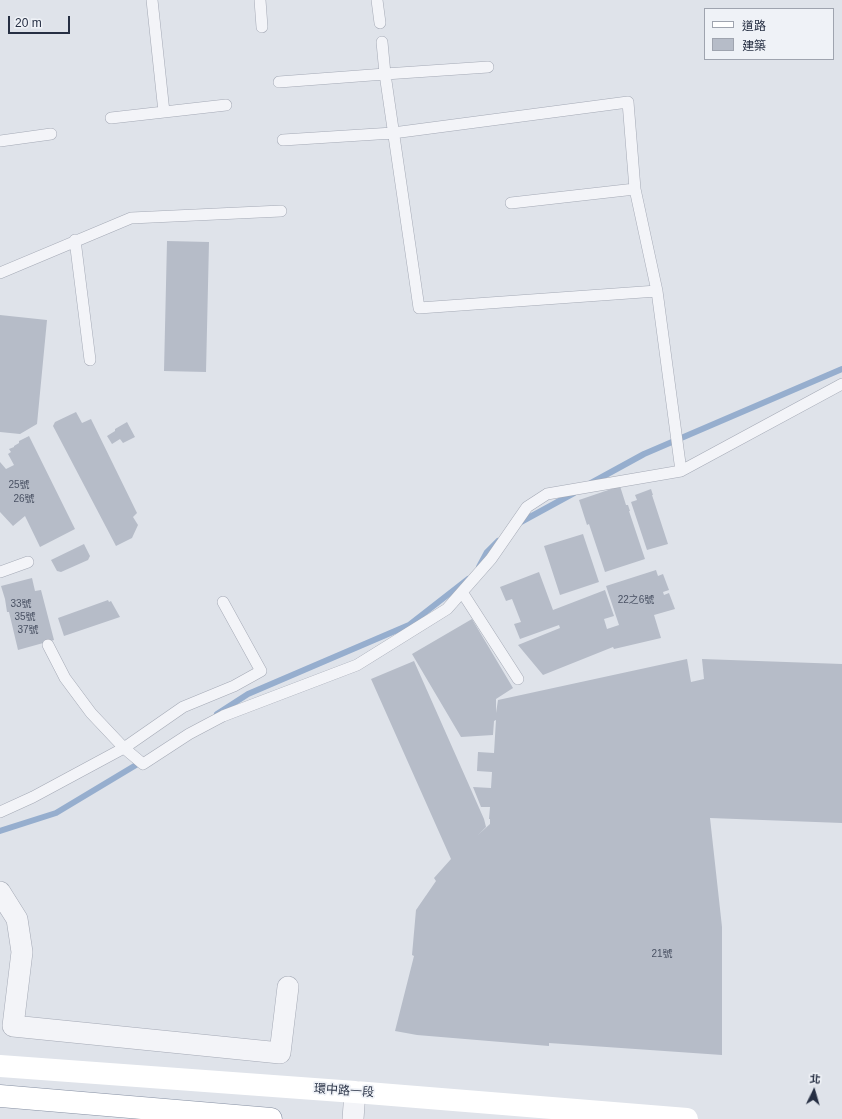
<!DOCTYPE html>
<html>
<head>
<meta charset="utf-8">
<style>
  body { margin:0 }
  #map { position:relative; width:842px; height:1119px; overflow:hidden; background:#dfe3ea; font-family:Arial,"Noto Sans TC",sans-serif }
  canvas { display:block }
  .legend { position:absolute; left:704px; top:8px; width:130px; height:52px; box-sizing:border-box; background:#eff2f7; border:1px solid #9fa4af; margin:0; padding:5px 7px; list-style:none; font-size:12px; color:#262f43 }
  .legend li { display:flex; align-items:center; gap:8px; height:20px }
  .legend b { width:20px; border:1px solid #9fa4af }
  .north { position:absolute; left:794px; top:1071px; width:40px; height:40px; -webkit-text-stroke:3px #eff2f7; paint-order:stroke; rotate:5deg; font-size:11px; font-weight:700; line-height:16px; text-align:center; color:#262f43 }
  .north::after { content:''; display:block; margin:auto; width:14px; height:18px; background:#262f43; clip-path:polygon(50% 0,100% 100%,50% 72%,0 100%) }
  .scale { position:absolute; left:8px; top:16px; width:62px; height:18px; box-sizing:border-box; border:2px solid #262f43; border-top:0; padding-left:5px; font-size:12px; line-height:14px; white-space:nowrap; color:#262f43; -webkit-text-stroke:3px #eff2f7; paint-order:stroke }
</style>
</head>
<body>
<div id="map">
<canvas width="842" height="1119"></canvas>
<ul class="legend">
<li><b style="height:5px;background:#fff"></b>道路</li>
<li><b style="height:11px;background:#b6bcc8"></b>建築</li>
</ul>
<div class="north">北</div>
<div class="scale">20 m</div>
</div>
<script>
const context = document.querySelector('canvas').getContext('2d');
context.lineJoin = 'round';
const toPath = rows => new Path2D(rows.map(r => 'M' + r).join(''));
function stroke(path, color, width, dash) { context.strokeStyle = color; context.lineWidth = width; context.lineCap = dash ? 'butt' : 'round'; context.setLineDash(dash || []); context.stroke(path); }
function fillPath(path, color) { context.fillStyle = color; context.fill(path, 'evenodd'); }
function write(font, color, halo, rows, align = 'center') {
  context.font = font + ' Arial,"Noto Sans TC",sans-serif'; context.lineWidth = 3.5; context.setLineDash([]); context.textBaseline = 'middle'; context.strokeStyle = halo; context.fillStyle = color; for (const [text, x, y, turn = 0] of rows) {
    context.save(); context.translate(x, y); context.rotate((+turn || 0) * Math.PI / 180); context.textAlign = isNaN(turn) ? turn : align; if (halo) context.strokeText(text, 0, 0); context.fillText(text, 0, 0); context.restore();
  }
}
stroke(toPath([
  [591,483,644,454,842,369],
  [519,523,574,493],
  [479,567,487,552,498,541],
  [217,714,248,694,409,625,468,579],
  [0,831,56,813,141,762]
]), '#96aece', 6);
fillPath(toPath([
  [167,241,209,242,206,372,164,371],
  [0,315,47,320,37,424,20,434,0,432],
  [76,412,82,423,91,419,137,513,133,517,138,525,132,538,116,546,53,426,55,422],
  [127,422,135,437,123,443,120,439,112,444,107,436,115,431,115,429],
  [29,436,75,529,40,547,25,516,13,526,0,512,0,462,6,469,14,465,8,454,11,452,9,449,14,447,14,446,19,443,19,441],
  [620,486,626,505,628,505,630,511,629,511,645,559,605,572,589,524,587,525,579,500],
  [651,489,653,495,652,495,668,544,647,550,631,502,637,500,635,495],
  [583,534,599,582,560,595,544,546],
  [84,544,90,556,88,560,61,572,57,571,51,560],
  [656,570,658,576,663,574,669,590,663,592,664,595,669,593,675,609,654,615,661,638,614,649,613,647,543,675,518,645,560,628,559,625,520,639,514,624,521,622,512,599,506,601,500,587,539,572,553,610,605,590,614,616,604,619,607,629,619,625,606,586],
  [32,578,35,591,41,590,54,640,18,650,9,612,7,612,5,599,1,586],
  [108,600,109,602,111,601,120,617,64,636,58,618],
  [472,619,513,688,496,699,496,713,498,700,687,659,691,682,704,679,702,659,842,664,842,823,710,818,722,927,722,1055,549,1043,549,1046,417,1035,395,1031,414,956,412,955,416,910,436,881,434,878,451,859,371,679,414,661,484,819,486,827,478,835,490,824,490,819,489,819,490,807,481,807,473,787,491,788,492,772,477,771,478,752,494,753,496,720,494,721,493,735,461,737,412,654]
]), '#b6bcc8');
const lane = toPath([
  [152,0,164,112],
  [260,0,262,27],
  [377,0,380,23],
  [382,42,385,74,419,308,657,291,681,471],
  [279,82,385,74,488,67],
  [111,118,226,105],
  [283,140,393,133,628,102,635,189,657,291],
  [0,141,51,134],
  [511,203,635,189],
  [75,240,90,360],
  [0,273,131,218,281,211],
  [0,572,28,562],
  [462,592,518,679],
  [48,645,65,678,91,713,124,748,183,707,234,686,261,671,223,602],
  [0,812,33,797,124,748,143,764,189,734,223,716,357,665,447,609,491,559,527,507,547,494,681,471,842,384]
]);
const street = toPath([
  [0,892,17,919,22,952,13,1026,280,1053,288,987],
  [353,1119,355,1092]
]);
const highway = toPath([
  [0,1096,271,1119]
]);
stroke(lane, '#a4a9b5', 12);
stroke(street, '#a4a9b5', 22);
stroke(highway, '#858fa2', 23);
stroke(lane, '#f3f4f8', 11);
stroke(street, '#f3f4f8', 21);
stroke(toPath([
  [0,1066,355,1092,687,1119]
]), '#fff', 22);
stroke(highway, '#fff', 22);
write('10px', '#4a5264', null, [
  ["25號",19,485],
  ["26號",24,499],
  ["22之6號",636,600],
  ["33號",21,604],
  ["35號",25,617],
  ["37號",28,630],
  ["21號",662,954]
]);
write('12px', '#262f43', '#eff2f7', [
  ["環中路一段",344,1091,4]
]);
</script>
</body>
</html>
